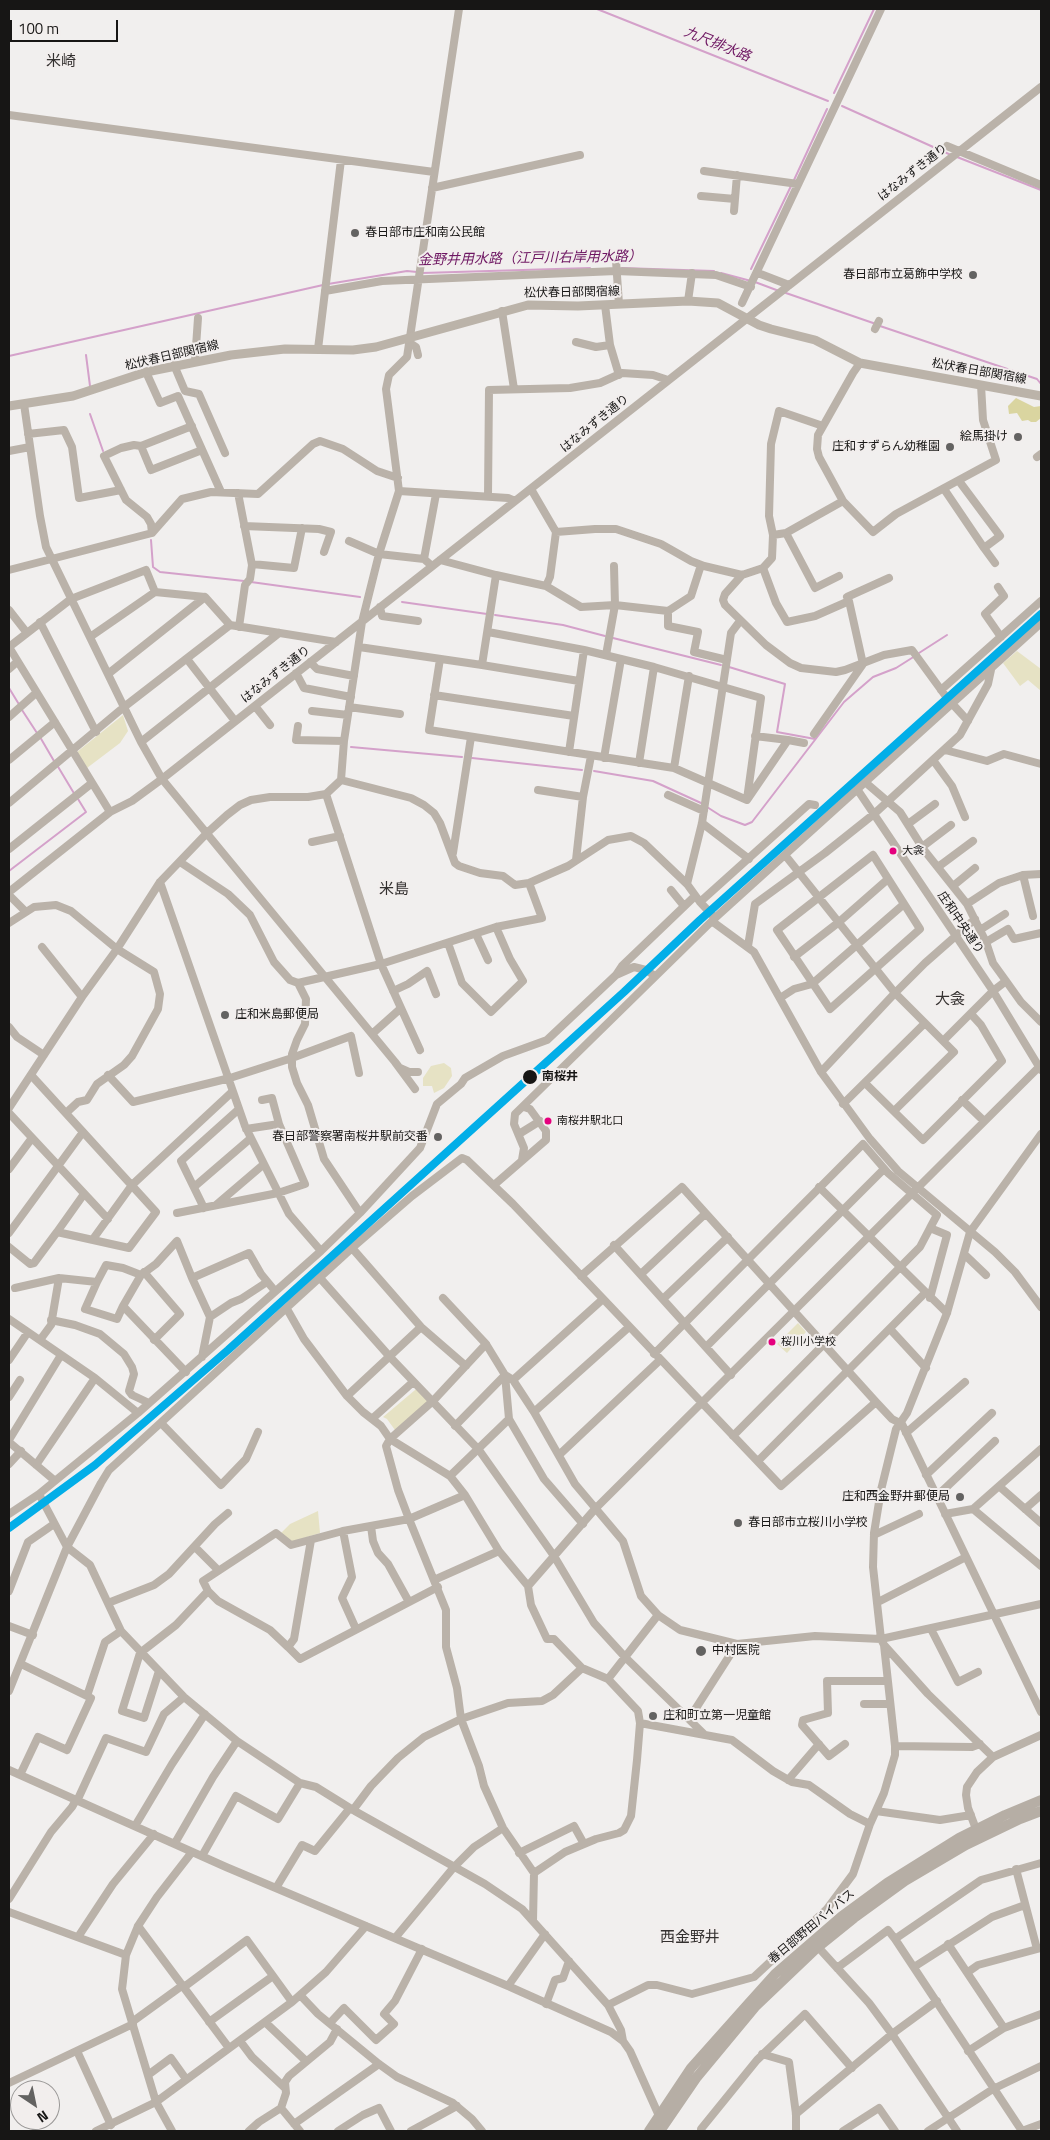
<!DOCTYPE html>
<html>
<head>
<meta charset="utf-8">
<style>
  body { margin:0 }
  #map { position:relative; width:1050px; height:2140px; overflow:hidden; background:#f1efee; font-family:"Titillium Web",sans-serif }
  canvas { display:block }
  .frame { position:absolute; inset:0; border:10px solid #171615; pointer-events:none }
  .north { position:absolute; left:10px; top:2080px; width:50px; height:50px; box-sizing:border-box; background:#f2eeed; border:1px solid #9a9897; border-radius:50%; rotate:146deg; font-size:14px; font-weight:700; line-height:20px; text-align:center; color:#171615 }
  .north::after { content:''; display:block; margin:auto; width:18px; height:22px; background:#636261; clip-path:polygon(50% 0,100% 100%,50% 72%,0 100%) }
  .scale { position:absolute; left:10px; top:20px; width:108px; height:22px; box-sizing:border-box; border:2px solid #171615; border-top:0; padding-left:6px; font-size:15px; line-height:18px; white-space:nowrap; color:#171615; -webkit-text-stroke:4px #f2eeed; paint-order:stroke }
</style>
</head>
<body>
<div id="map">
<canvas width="1050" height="2140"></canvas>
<div class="frame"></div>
<div class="north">N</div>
<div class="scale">100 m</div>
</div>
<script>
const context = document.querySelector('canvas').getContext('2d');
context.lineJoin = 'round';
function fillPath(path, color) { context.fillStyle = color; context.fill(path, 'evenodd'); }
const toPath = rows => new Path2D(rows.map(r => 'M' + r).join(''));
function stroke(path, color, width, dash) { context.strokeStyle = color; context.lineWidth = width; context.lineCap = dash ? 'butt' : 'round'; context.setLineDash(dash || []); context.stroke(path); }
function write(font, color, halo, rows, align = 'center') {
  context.font = font + ' "Titillium Web","Noto Sans JP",sans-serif'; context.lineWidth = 4; context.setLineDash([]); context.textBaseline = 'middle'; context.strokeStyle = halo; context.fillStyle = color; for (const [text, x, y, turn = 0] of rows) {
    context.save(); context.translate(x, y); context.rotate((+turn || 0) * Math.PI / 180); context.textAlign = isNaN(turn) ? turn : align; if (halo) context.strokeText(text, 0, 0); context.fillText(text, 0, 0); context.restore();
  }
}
fillPath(toPath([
  [1017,651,1041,669,1041,691,1028,680,1020,686,1003,663],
  [123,715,128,731,120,743,87,768,77,752],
  [444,1063,451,1068,452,1076,444,1088,434,1093,432,1086,423,1086,423,1078,431,1066],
  [798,1323,806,1332,787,1353,777,1344],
  [421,1385,432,1398,395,1430,387,1419,383,1417],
  [318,1511,320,1533,291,1542,281,1533,290,1524]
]), '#e6e2c4');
fillPath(toPath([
  [1016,398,1034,407,1041,406,1041,418,1036,422,1031,422,1028,420,1022,421,1017,413,1009,414,1008,406]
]), '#dad5a0');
stroke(toPath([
  [597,9,828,101],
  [834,93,874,9],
  [842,106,951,155],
  [957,157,1041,190],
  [794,180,827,109],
  [622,268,714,271],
  [751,269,791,186],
  [422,273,590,268],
  [721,273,751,281],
  [755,282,779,291],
  [328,284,407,271,417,272],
  [783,292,876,324],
  [880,326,1037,379,1041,384],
  [86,355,90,386],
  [9,356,323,285],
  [90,414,103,451],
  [151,540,153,567,160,572,244,581],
  [251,582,360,597],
  [402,602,487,614],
  [495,615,563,625,605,636],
  [613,638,721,665],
  [919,653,947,635],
  [729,667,785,684,777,732,815,739],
  [9,688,20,706],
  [22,710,37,733],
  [40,737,54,761],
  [351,747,462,757],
  [472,758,582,770],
  [57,765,75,795],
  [594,771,653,781,701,803],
  [707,807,721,816,745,825,752,822,844,702,873,677,896,668,915,656],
  [9,871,86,812,78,799]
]), '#d4a1ca', 2);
stroke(toPath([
  [9,115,434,172],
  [947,146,1041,185],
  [704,171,798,184],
  [432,188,580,155],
  [701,196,735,199],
  [734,211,737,175],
  [616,261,619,304],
  [758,273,789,285],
  [325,291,382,281,616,271,716,275,751,287],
  [688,301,692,273],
  [742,303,881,9],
  [605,305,610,345,619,375],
  [502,311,514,389],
  [875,329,879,321],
  [576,342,596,347,610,345],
  [410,343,416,347,418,355],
  [318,349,341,160],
  [195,361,198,318],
  [860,363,853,373,818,435,817,449,819,457,843,501,873,532,896,514,996,460,983,420,981,385],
  [174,365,185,391,199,394,225,453],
  [146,372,160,403,178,396,221,492],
  [24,404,40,516,46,547,141,742,162,779,395,1062,415,1089],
  [192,426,141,446,151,470,202,450],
  [28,434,64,430,72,447,79,498,121,490],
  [141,446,134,445,121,448,104,456,126,500,147,517,151,524,152,533],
  [9,451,30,447],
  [1037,457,1041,454],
  [959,481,1000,536,984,548,995,563],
  [944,489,984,548],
  [399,491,508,498,515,501],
  [238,493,252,565,250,579,245,585,239,627],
  [488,496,489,390,570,388,600,383,622,373,653,375,668,380],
  [244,526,319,529,331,532,324,552],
  [556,532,595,529,616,529,661,544,691,561,704,566,742,575,763,568,772,558,773,535,769,516,771,444,779,411,823,426],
  [786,533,815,588,839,576],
  [773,535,786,533,843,501],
  [349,541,379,554,424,559,432,566],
  [424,559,436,494],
  [440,560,496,575,482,665],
  [252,564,294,568,302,528],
  [763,568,776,603,787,622,815,616,849,601,863,664,814,734],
  [9,570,152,533,182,499,211,492,258,494,313,444,320,441,343,449,377,471,398,478],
  [496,575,546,586,550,577,556,532,531,489],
  [742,575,725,594,723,600,725,605,766,645,790,663,801,668,836,672,845,670,884,655,912,650,947,698,968,721],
  [546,586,581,607,615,605,668,611,691,596,701,565],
  [998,587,1004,596,985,614,1001,637],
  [849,601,847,597,889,578],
  [380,607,382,616,418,621],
  [9,610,27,633],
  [668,611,668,626,698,632,694,652,727,660],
  [40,622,96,732],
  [488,632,584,650,654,667,761,698,747,799],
  [90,637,155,592,205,597,230,625,336,642],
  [359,647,482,665,579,681],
  [606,655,615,605,614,566],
  [187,659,235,721],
  [440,659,429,730,674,768,747,800,788,740,755,736],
  [310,662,317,669,354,676],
  [9,669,17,662],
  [296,673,304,688,351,697],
  [108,674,205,597],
  [941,690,1041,601],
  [434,695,574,716],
  [255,706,270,725],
  [349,707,400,714],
  [312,711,348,715],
  [9,717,36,693],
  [298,726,296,740,344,741],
  [788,740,804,743],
  [141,742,279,633],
  [945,750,987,761,1004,754,1041,764],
  [569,752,584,650],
  [604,758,621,659],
  [9,760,55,722],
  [933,760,952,786,965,817],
  [639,763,654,667],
  [674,768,689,676],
  [341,780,411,798,424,805,434,813,440,823,455,863,459,866,480,873,503,876,515,885,529,883,568,866,608,840,631,836,644,843,687,884],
  [865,782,900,812,924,850,967,904,986,942,993,963,1006,981,1021,1002,1041,1022],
  [857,789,993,991,1041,1070],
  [538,790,583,797],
  [326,794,381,964,420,1050],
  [668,795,704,811],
  [9,803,124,707,230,625],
  [110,812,9,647,71,599,146,570,155,592],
  [702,823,749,859],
  [908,824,935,804],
  [312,842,340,836],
  [922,847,951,825],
  [9,849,92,783],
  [453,853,471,737],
  [785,855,895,993,943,1041,993,991,1006,981],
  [873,855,920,929,830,1009,777,930,873,855],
  [576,860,583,797,591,756],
  [180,862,228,894,250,915,274,962,290,980,298,983,381,964,496,927,542,918,529,883],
  [938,867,973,841],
  [1023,875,1033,916],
  [160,882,245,1126,289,1214,321,1251],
  [953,886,975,868],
  [671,890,684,906],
  [9,892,110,812,132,801,162,779,1041,87],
  [9,895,25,911],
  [700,902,809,804,815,805],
  [967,904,999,883,1023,875,1041,874],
  [715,918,700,902,687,884,702,823,731,633,740,621],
  [713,922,754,952,821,1072,870,1139,898,1171,995,1252,1015,1272,1041,1307],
  [9,923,34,907,56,905,71,911,117,949,154,972,160,994,158,1009,132,1056,124,1065,97,1084,87,1100,78,1102,66,1113],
  [980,930,1005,914],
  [476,934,488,960],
  [986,942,1008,929,1014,939,1041,933],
  [448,943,462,983,491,1012,523,981,510,959,496,927],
  [748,946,755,904,825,853,874,814,960,735,988,684,991,670],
  [42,947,82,997],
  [794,957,839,922,888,879],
  [616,975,622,966,695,896],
  [298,983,306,999,305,1024,297,1040,292,1054,292,1067,297,1083,308,1105,324,1159,360,1213],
  [393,991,408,984,427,971,436,994],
  [780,998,794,989,812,984,904,904],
  [9,1027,17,1037,44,1055],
  [372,1034,400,1009],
  [400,1068,409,1072,418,1072],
  [821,1072,895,993,925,963,975,919],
  [108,1075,133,1102,230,1078,292,1058,351,1036,359,1073],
  [865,1083,923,1140,1002,1061,981,1025,971,1014],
  [962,1100,984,1121],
  [843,1104,925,1023],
  [9,1108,82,997,117,949,160,882,207,833,227,815,240,805,251,800,270,797,308,797,326,794,341,780,344,741,362,622,379,554,399,491,386,389,389,375,407,357,459,9],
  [894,1111,954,1052,943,1041],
  [9,1113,108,1219],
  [246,1129,279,1124],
  [519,1134,540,1121],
  [522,1160,524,1148,514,1124,515,1114,715,918,1041,623],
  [9,1169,32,1138],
  [494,1185,546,1140,546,1131,530,1109,524,1107],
  [194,1187,251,1138],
  [819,1187,947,1313],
  [216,1205,264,1164],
  [204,1208,181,1161,239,1109],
  [177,1213,278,1193,305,1184,279,1124,272,1098,262,1100],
  [57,1232,84,1194],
  [9,1233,83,1132],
  [93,1239,132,1185,232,1092],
  [614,1245,731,1375],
  [9,1247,30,1264,34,1263,57,1232,129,1248,156,1212,31,1075],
  [352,1248,421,1327,466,1366],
  [964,1254,986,1275],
  [144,1272,180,1314,154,1340],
  [641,1274,705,1214],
  [581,1276,682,1187,876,1402,892,1419,902,1424,1041,1712],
  [192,1278,210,1317,202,1357],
  [320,1278,390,1357,479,1450,554,1556,594,1623,625,1657,705,1735,732,1740,773,1771,792,1782,809,1785,850,1814,870,1824],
  [97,1282,85,1309,117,1319,123,1306],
  [15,1288,59,1278,97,1282,106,1265,123,1268,141,1275],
  [443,1298,486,1344,505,1375,513,1380,534,1412,575,1484,623,1541,641,1596,658,1615,680,1630,737,1644,815,1636,881,1639,1041,1604],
  [663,1299,728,1237],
  [287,1309,304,1339,347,1396,363,1412,381,1426,390,1439,450,1476,465,1495,499,1551,528,1586,531,1605,547,1639,554,1639,582,1668,608,1679,638,1711,640,1723,637,1760,631,1816,624,1830,619,1833,596,1839,565,1852,534,1873],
  [210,1317,231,1303,241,1299,267,1282],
  [9,1319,95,1378,138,1413],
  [51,1320,75,1325,100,1334,124,1354,132,1367,134,1374,129,1391,132,1395,149,1403],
  [890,1329,926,1368],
  [40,1340,51,1325,59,1278],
  [706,1347,884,1169],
  [654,1354,863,1144,888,1173,937,1215,930,1228],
  [9,1360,28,1332],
  [186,1372,123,1306,141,1275,156,1264,177,1241,192,1278,249,1253,261,1274,275,1291],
  [505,1375,509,1419,544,1479,583,1524],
  [513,1380,603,1299],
  [347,1396,421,1327],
  [9,1397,20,1380],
  [534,1412,629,1327],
  [373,1418,413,1382],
  [161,1423,221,1485,246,1459,258,1432],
  [455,1426,505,1375],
  [906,1433,965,1382],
  [733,1436,920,1247,930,1228,947,1235,930,1298],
  [9,1440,61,1355],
  [9,1442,54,1480],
  [559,1455,660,1360],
  [758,1461,925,1293],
  [9,1464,21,1451],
  [36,1465,95,1378],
  [926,1475,992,1413],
  [450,1476,509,1419],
  [1000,1487,1041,1523],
  [39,1494,67,1547,90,1565,121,1631,184,1697,237,1741,300,1783,316,1787,353,1810,485,1884,522,1909,608,2005,621,2030,623,2041],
  [465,1495,409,1519,398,1490,386,1446,390,1439,433,1401,486,1344],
  [937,1496,995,1441],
  [973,1509,1041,1566],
  [1025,1509,1041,1495],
  [9,1514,39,1494,138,1413,321,1251,360,1213,420,1148,437,1104,461,1084,465,1078,503,1056,547,1040,616,975,634,967,646,970,655,976],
  [945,1514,973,1509,1041,1449],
  [371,1526,373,1541,378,1553,388,1564,409,1602],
  [343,1531,352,1577,342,1598,356,1629],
  [874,1535,919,1514],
  [311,1540,294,1639,288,1647,300,1659,438,1587],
  [195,1547,218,1570],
  [434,1580,499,1551],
  [528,1586,595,1509,1039,1067],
  [9,1591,28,1542,54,1524],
  [208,1591,218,1601,270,1630,288,1647],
  [878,1602,966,1557],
  [108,1603,154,1585,169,1574,215,1524,228,1513],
  [9,1626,33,1635],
  [931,1629,958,1682,978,1672],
  [159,1671,144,1718,122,1711,140,1653,176,1625,208,1591,203,1581,276,1533,291,1545,343,1531,409,1519,446,1610,446,1647,457,1688,461,1719,479,1766,484,1786,503,1828,534,1873,533,1921],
  [608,1679,658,1615],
  [9,1691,67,1547,101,1483,109,1470,352,1248,412,1196,462,1158,467,1160,513,1204,781,1486,876,1402],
  [87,1696,105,1642,121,1631],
  [864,1704,890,1704],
  [689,1719,737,1644],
  [640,1723,705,1735],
  [845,1744,829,1756,802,1725,803,1720,828,1713,827,1681,887,1681],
  [895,1746,972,1747,980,1744],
  [993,1757,928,1694,884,1645,881,1639,873,1567,874,1533,881,1490,896,1429,907,1413,947,1313,970,1232,1041,1134],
  [9,1770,226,1867,508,1986,611,2032,623,2041,630,2051,660,2118],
  [20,1775,38,1737,67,1750,91,1698,21,1664],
  [788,1780,819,1744],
  [77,1801,106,1738,146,1752,164,1714,184,1697],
  [353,1810,371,1786,398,1758,424,1737,461,1719,508,1703,542,1701,553,1695,582,1668],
  [876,1811,940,1820,971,1815],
  [135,1826,172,1764,205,1714],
  [976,1829,968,1808,966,1795,967,1787,977,1772,993,1757,1041,1735],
  [175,1843,213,1777,237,1741],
  [519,1853,574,1826,584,1844],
  [202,1856,236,1796,278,1819,300,1783],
  [1041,1863,981,1880,895,1939,1022,2131,1041,2124],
  [1016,1869,1037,1949],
  [276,1888,302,1845,315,1851,350,1808],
  [9,1899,51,1832,72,1807,76,1800],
  [9,1912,126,1955],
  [138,1926,229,2048],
  [78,1937,113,1884,154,1834],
  [395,1938,454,1867,474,1847,503,1828],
  [948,1944,1004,2028],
  [818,1947,869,2003,892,2034,957,2131],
  [914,1967,992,1917,1025,1905],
  [837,1968,888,1930,895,1939],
  [968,1972,978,1965,1041,1948],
  [508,1986,545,1934],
  [184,1987,247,1940,292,2002],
  [301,1996,318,2014,379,2064,397,2077,453,2103,472,2119,482,2131],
  [546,2004,555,1980,563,1978,569,1961],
  [608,2005,648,1985,657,1985,692,1994,754,1977,827,1909,853,1874,870,1824,884,1793,895,1755,895,1746,884,1645],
  [132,2022,183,1985],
  [209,2022,273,1976],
  [265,2022,306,2061],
  [330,2023,344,2008,376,2040,394,2024,384,2014,395,2001,422,1949],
  [240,2041,252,2057,285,2088],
  [77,2051,111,2125],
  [968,2051,1004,2028,1041,2014],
  [762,2054,789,2062,796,2114,796,2131],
  [148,2075,171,2058,186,2079],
  [9,2083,133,2024],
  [281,2108,300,2131],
  [796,2114,892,2034,937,2001],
  [294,2124,379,2064],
  [96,2131,156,2102,292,2002,326,1972,366,1926],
  [172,2131,156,2102,122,1989,123,1981,126,1955,138,1926,157,1897,192,1852],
  [249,2131,259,2122,281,2108,286,2093,285,2082,289,2076,330,2042,337,2029],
  [338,2131,363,2115,379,2108,391,2131],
  [411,2131,457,2106],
  [701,2131,701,2129,757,2060,805,2014,852,2068],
  [843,2131,879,2108,895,2131],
  [928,2131,993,2089,1041,2066]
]), '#bab2a9', 8);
stroke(toPath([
  [9,406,73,396,146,372,231,355,285,349,353,350,376,347,528,305,578,306,688,301,718,303,759,325,771,329,815,340,860,363,1041,396]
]), '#bbb3a9', 9);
stroke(toPath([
  [649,2131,691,2068,748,2004,775,1974,842,1916,887,1883,959,1838,1005,1815,1041,1800],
  [660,2131,697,2077,755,2007,818,1947,854,1918,905,1881,966,1845,1020,1819,1041,1811]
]), '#b6aea5', 10);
stroke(toPath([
  [9,1528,95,1465,228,1350,624,992,700,920,1041,614]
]), '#02aee8', 8);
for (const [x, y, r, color] of [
  [355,233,5,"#636261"],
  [973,275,5,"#636261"],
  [1018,437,5,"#636261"],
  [950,447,5,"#636261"],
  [893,851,4.5,"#e5007d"],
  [225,1015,5,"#636261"],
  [530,1077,8,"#171615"],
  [548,1121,4.5,"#e5007d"],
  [438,1137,5,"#636261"],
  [772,1342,4.5,"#e5007d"],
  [960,1497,5,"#636261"],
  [738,1523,5,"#636261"],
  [701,1651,6,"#636261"],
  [653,1716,5,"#636261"]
]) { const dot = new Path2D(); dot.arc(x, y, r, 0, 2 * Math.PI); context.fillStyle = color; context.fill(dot); stroke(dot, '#f2eeed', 2); }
write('11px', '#171615', '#f2eeed', [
  ["大衾",902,851],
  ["南桜井駅北口",557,1121],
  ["桜川小学校",781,1342]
], 'left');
write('12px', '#171615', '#f2eeed', [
  ["はなみずき通り",913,173,-38],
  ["松伏春日部関宿線",572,293,-1],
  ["松伏春日部関宿線",172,356,-13],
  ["松伏春日部関宿線",979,372,10],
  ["はなみずき通り",595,424,-39],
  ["はなみずき通り",276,675,-38],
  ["庄和中央通り",960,923,56],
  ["春日部野田バイパス",812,1927,-40]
]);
write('12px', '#171615', '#f2eeed', [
  ["春日部市庄和南公民館",365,233],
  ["春日部市立葛飾中学校",963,275,"right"],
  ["絵馬掛け",1008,437,"right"],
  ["庄和すずらん幼稚園",940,447,"right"],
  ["庄和米島郵便局",235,1015],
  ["春日部警察署南桜井駅前交番",428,1137,"right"],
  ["庄和西金野井郵便局",950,1497,"right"],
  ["春日部市立桜川小学校",748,1523],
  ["中村医院",712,1651],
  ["庄和町立第一児童館",663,1716]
], 'left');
write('bold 12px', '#171615', '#f2eeed', [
  ["南桜井",542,1077]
], 'left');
write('italic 14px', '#6d1662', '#f2eeed', [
  ["九尺排水路",717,45,22],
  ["金野井用水路（江戸川右岸用水路）",530,259,-1]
]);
write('15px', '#343130', '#f2eeed', [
  ["米崎",61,62],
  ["米島",394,890],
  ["大衾",950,1000],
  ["西金野井",690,1938]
]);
</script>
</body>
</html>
